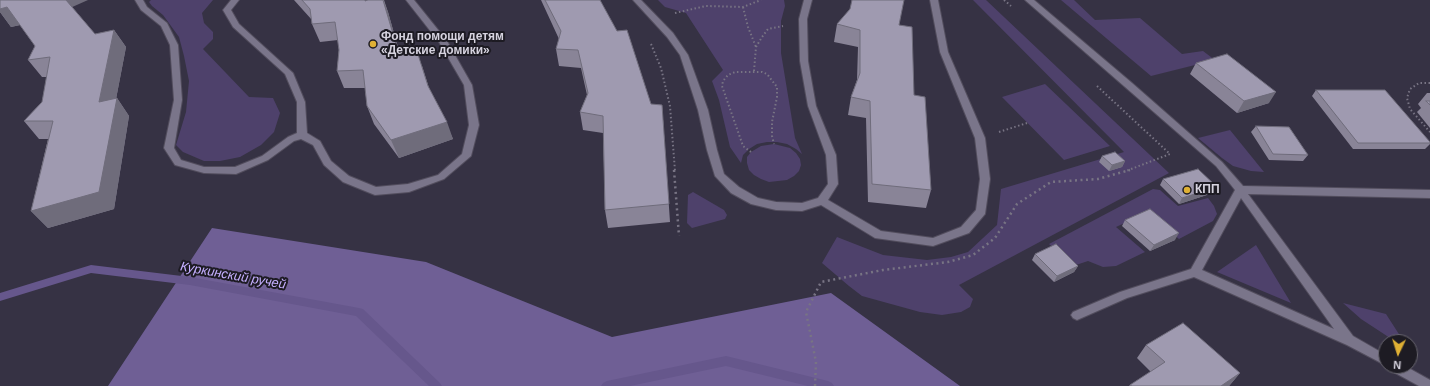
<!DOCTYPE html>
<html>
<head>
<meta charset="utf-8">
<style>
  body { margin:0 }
  #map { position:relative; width:1430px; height:386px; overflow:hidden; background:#363244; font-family:Arial,sans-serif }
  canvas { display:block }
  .north { position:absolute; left:1378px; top:334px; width:40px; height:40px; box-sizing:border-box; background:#1d1b23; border:1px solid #67656e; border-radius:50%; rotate:184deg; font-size:11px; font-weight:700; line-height:16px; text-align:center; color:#d6d3df }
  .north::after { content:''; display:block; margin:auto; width:14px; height:18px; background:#dfb034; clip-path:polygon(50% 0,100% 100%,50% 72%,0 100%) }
</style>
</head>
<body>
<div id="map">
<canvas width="1430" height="386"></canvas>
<div class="north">N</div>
</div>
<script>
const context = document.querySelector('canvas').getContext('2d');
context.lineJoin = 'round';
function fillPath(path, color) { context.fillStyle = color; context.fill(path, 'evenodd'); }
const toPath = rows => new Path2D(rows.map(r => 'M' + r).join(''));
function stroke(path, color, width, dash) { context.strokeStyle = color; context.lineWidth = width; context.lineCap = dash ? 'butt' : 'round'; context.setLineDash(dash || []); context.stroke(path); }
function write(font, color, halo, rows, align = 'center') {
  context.font = font + ' Arial,sans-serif'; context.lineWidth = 4; context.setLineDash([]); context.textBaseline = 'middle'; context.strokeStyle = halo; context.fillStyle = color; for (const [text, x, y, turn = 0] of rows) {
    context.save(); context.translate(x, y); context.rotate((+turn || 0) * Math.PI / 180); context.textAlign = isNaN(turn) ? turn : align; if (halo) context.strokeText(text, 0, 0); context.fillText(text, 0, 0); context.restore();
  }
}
fillPath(toPath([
  [151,0,213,0,202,13,204,23,213,32,213,39,203,49,249,97,273,98,280,113,274,132,261,145,240,157,220,161,204,161,183,152,176,145,186,112,189,81,184,56,179,37,163,15,152,6,149,2],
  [658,0,784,0,785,6,781,21,781,53,795,138,802,154,796,149,787,144,777,142,767,142,757,144,749,149,743,155,741,163,730,147,719,100,712,81,723,70,686,13,665,7],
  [973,0,986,0,1169,173,959,285,973,299,970,307,961,312,942,315,920,312,862,296,849,286,822,263,837,237,883,255,927,260,951,257,968,252,997,225,1001,189,1124,152],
  [1061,0,1074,0,1095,20,1140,18,1182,54,1203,51,1215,60,1151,76],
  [1045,84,1110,146,1064,160,1002,97],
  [1230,130,1264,172,1251,171,1233,166,1222,158,1198,138],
  [774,144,790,148,796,153,800,159,801,165,799,171,794,176,787,180,769,182,761,179,754,175,749,170,747,163,747,157,751,152,761,146],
  [1153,189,1160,190,1178,206,1208,198,1214,206,1217,214,1213,221,1179,239,1148,212,1116,227,1145,252,1116,266,1103,267,1088,261,1073,266,1049,244],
  [693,192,724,210,727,215,725,219,692,228,687,223,688,195],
  [1256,245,1291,303,1217,272],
  [1343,303,1386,314,1404,342,1396,342,1387,336,1361,319]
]), '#4e416b');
fillPath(toPath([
  [212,228,426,262,612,337,831,293,960,386,108,386]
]), '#6f5f95');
fillPath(toPath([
  [91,265,190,277,359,308,363,309,440,383,442,386,429,386,356,316,190,285,91,273,0,301,0,293,91,265],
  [726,356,828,381,832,383,834,386,808,386,726,366,630,386,601,386,603,383,607,381,726,356]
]), '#66578c');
const minor = toPath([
  [135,0,143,0,147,7,167,23,178,45,182,100,174,148,181,160,204,167,235,167,262,156,288,137,297,133,297,102,285,74,233,27,223,10,231,0,239,0,231,10,239,24,293,73,305,102,307,133,320,141,331,161,349,176,376,187,408,184,438,175,462,154,469,125,464,85,439,42,406,0,414,0,447,41,472,85,479,125,471,156,444,179,409,192,375,195,343,182,324,165,313,145,301,139,294,141,268,160,236,174,204,173,175,165,164,148,174,100,170,45,161,26,141,10,135,0],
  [633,0,641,0,673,33,688,55,708,110,717,150,724,174,739,187,758,198,776,202,802,203,818,198,828,184,826,155,808,106,800,61,799,19,804,0,812,0,807,19,808,61,816,106,836,155,838,184,828,200,881,231,933,238,961,227,976,210,980,179,975,138,940,52,930,0,938,0,948,52,985,138,990,179,985,214,969,233,933,246,875,238,821,205,802,211,776,210,751,204,731,193,715,176,707,150,698,110,680,55,667,37,633,0],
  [1025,0,1034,0,1132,83,1222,162,1243,186,1430,190,1430,198,1248,194,1353,336,1386,355,1387,366,1347,345,1194,277,1127,298,1077,320,1073,318,1071,315,1073,312,1120,292,1191,269,1235,190,1216,166,1025,0],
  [1241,198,1334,329,1202,270,1241,198],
  [1388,366,1405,366,1430,380,1430,386,1419,386,1390,370,1388,366]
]);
stroke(minor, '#524d5d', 2);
stroke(toPath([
  [1004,0,1011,6],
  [743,7,748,27,756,47],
  [675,13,706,6,743,7,761,0],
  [651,44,661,68,670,106,675,171],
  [754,71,756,47,762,37,768,29,783,26],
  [1430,83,1419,83,1410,89,1407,98,1410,109,1430,132],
  [1097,86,1170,154,1126,171],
  [999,132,1027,123],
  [751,152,743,146,722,86,723,81,728,75,735,72,762,72,767,74,777,87,777,97,772,122,772,136,774,144]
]), '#787484', 2, [1.5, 2.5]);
stroke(toPath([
  [674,170,679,236],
  [815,386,816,362,806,312,821,282,883,270,948,262,973,255,995,238,1017,204,1051,182,1098,179,1130,170]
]), '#787484', 2.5, [2, 3.5]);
fillPath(minor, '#7a758a');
fillPath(toPath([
  [0,0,72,7,95,34,114,30,126,47,116,99,117,98,129,116,114,209,48,228,31,211,48,139,39,139,24,121,42,102,47,77,42,77,28,60,35,46,20,25,11,27,0,12],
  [294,0,365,0,365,1,368,0,384,0,388,12,399,51,422,66,429,88,453,139,399,158,374,124,367,106,365,88,344,88,337,71,339,50,338,40,320,42,312,24,312,20],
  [541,0,600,0,651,104,662,105,670,222,608,228,605,210,603,133,583,130,580,112,587,95,581,68,559,66,556,49,559,39],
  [837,24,899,25,914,95,931,190,926,208,868,202,866,118,848,115,851,97,857,80,858,47,834,42],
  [1196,63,1269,103,1237,113,1190,74],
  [1316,90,1430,142,1430,144,1425,149,1353,149,1312,96],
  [1427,93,1430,93,1430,128,1417,112,1421,108,1418,104],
  [1256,126,1308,155,1303,161,1269,160,1251,132],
  [1102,156,1125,161,1122,167,1109,171,1099,162],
  [1163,179,1217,187,1213,193,1179,204,1160,185],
  [1125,220,1175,240,1150,251,1122,226],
  [1035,254,1078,266,1074,272,1054,282,1032,260],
  [1146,345,1240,373,1229,386,1129,386,1130,385,1151,372,1137,358]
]), '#898497');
fillPath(toPath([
  [65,0,88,0,70,8],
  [383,0,388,12,404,69,398,51],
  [7,7,20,25,11,27,0,12,0,9],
  [114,30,126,47,112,120,99,102],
  [1276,92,1269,103,1237,113,1244,101],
  [117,98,129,116,114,209,48,228,31,211],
  [447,122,453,139,399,158,391,140],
  [1125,161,1122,167,1109,171,1112,165],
  [1217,187,1213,193,1179,204,1182,198],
  [1179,233,1175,240,1150,251,1154,245],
  [1078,266,1074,272,1054,282,1057,276],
  [1240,373,1229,386,1221,386]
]), '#6f6c7b');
const building = toPath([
  [0,0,66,0,95,34,114,30,99,102,117,98,99,192,31,211,53,121,24,121,42,102,50,57,28,60,35,46,7,7,0,9,0,0],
  [302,0,365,0,365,1,368,0,383,0,398,51,416,48,428,86,447,122,391,140,367,106,363,70,337,71,339,50,335,22,312,24,310,9,302,0],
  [545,0,600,0,617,31,627,30,651,104,662,105,669,204,605,210,603,116,580,112,588,93,578,50,556,49,561,31,545,0],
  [852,0,904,0,899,25,912,27,914,95,925,97,931,190,872,184,870,101,851,97,860,73,860,30,837,24,850,9,852,0],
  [1227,54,1276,92,1244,101,1196,63,1227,54],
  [1316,90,1385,90,1430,142,1430,143,1358,143,1316,90],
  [1426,101,1430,101,1430,105,1426,101],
  [1256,126,1289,127,1308,155,1273,154,1256,126],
  [1115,152,1125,161,1112,165,1102,156,1115,152],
  [1198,169,1217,187,1182,198,1163,179,1198,169],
  [1150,209,1179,233,1154,245,1125,220,1150,209],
  [1056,244,1078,266,1057,276,1035,254,1056,244],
  [1183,323,1240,373,1221,386,1132,386,1130,385,1165,362,1146,345,1183,323]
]);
fillPath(building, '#9f9ab0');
stroke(building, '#6f6c7b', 1);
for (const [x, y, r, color] of [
  [373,44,4,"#dfb034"],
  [1187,190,4,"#dfb034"]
]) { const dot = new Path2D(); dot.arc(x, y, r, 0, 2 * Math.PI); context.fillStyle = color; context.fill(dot); stroke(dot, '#1d1b23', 1.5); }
write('bold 12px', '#d6d3df', '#1d1b23', [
  ["Фонд помощи детям",381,37],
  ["«Детские домики»",381,51],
  ["КПП",1195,190]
], 'left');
write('italic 13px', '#c5afff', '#1d1b23', [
  ["Куркинский ручей",233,276,10]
]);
</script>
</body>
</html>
